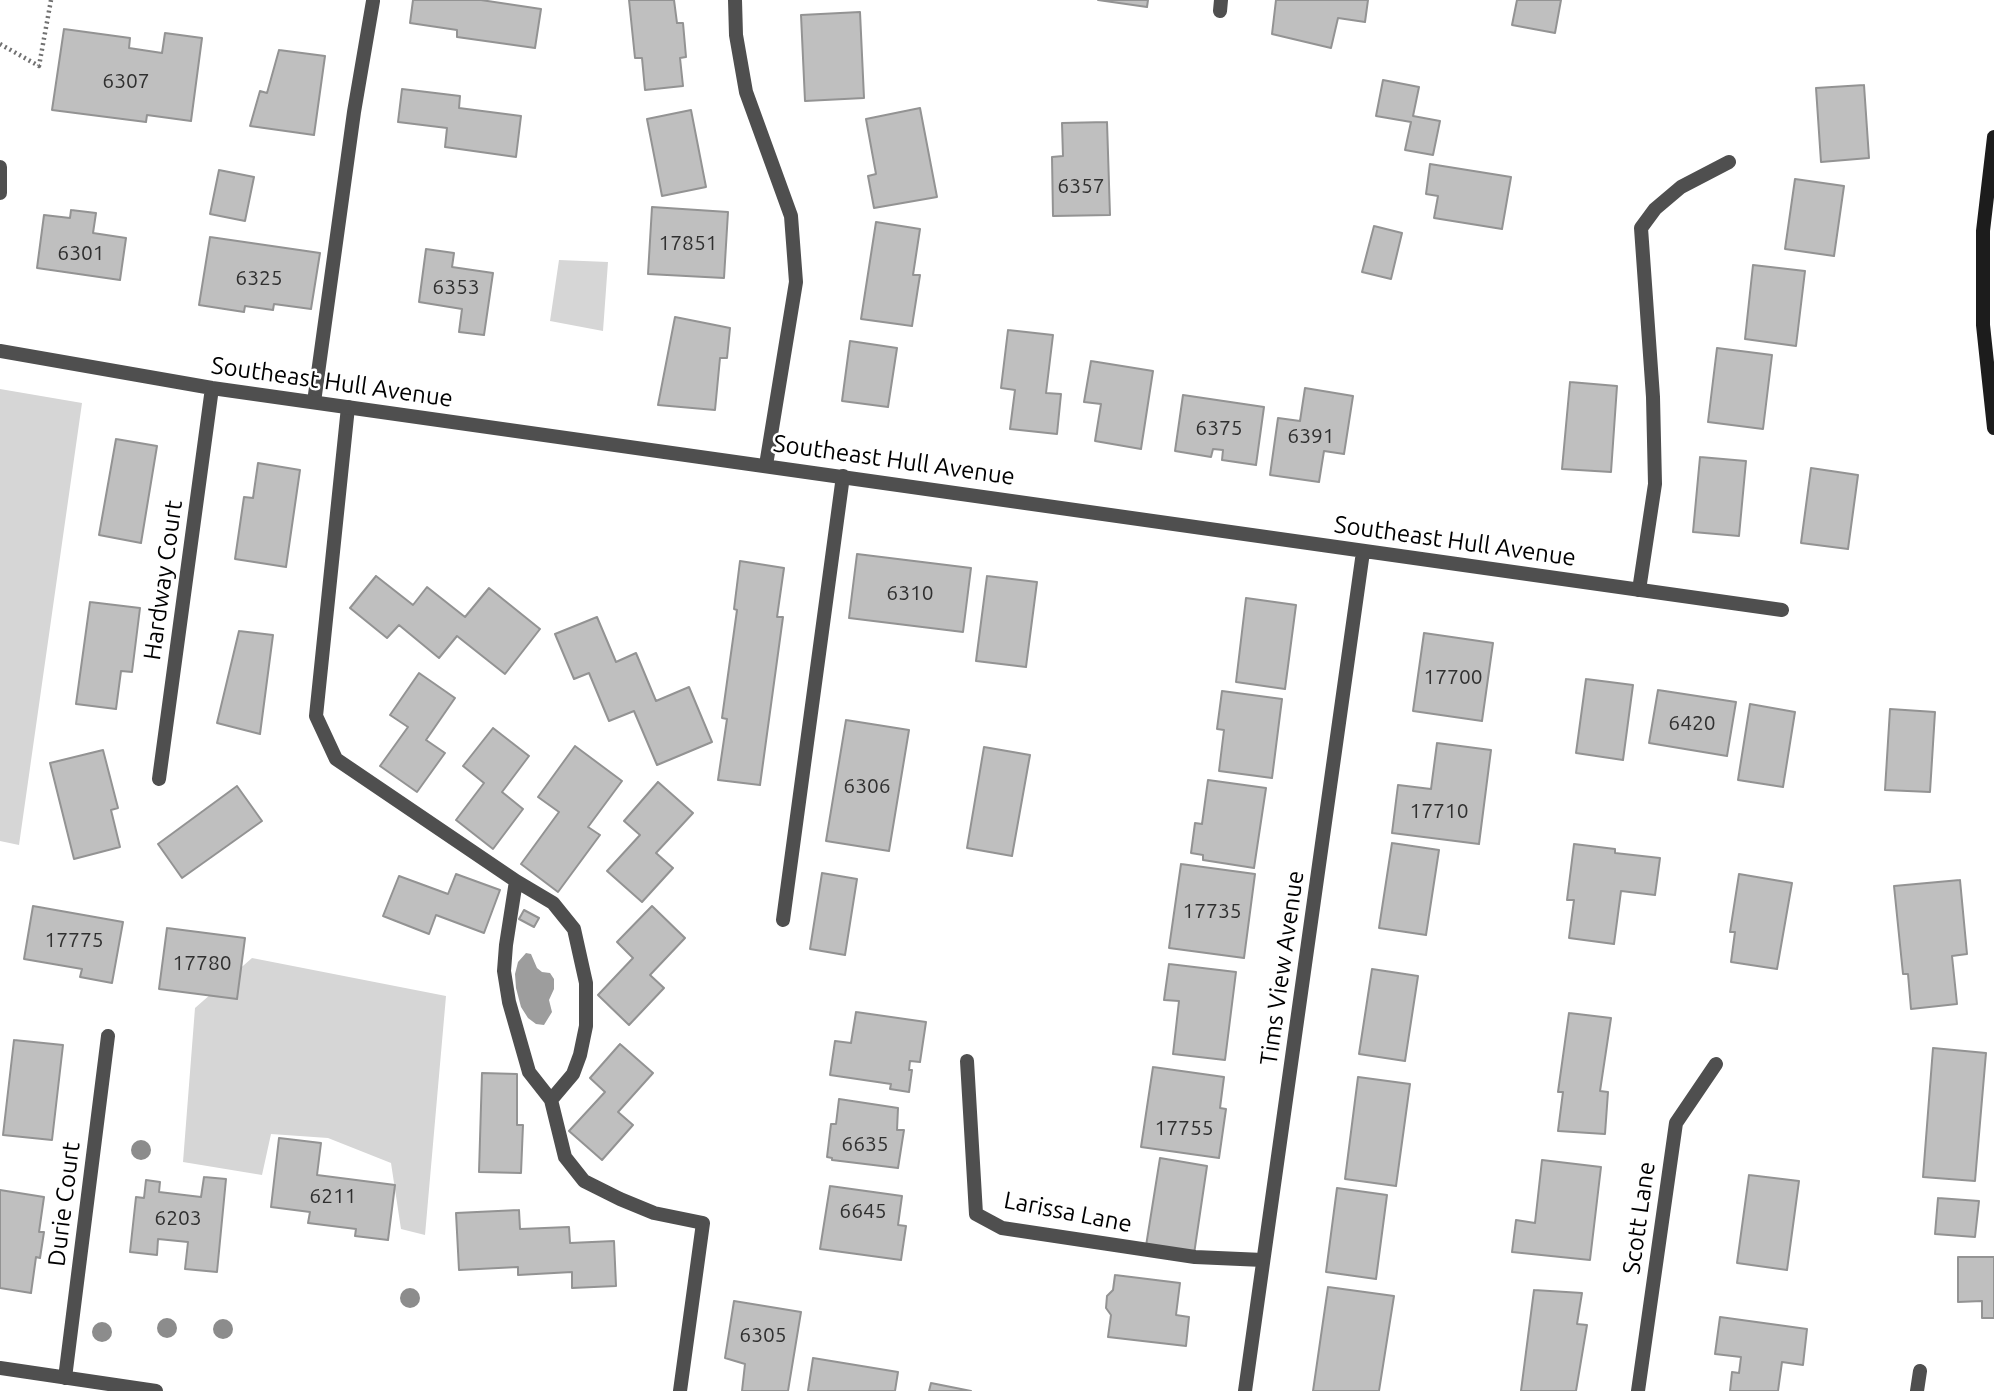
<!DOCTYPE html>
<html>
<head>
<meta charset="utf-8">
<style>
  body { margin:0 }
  canvas { display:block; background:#fff }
</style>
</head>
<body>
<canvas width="1994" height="1391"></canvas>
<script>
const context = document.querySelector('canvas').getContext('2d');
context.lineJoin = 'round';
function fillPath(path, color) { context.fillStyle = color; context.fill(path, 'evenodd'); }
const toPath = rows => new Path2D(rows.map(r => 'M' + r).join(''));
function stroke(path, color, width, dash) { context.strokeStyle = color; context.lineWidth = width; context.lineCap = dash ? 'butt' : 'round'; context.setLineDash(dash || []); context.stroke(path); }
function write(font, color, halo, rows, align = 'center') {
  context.font = font + ' Ubuntu,sans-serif'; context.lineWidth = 5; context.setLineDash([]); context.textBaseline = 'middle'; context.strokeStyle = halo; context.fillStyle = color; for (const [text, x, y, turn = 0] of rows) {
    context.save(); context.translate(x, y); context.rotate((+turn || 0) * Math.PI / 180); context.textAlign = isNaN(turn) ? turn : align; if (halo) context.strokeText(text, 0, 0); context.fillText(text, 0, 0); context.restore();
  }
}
fillPath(toPath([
  [559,260,608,262,603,331,550,321],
  [0,389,82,403,19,845,0,841],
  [252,958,446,996,425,1235,401,1229,391,1163,328,1138,271,1134,262,1175,183,1162,195,1008]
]), '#d6d6d6');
fillPath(toPath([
  [526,953,531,954,537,968,542,972,550,973,554,979,554,989,549,1000,552,1012,544,1025,536,1024,528,1018,521,1007,516,988,515,974,518,962]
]), '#9d9d9d');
const building = toPath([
  [413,0,481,0,541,9,535,48,457,37,457,30,410,23,413,0],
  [629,0,674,0,677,23,683,23,686,57,680,58,683,86,645,90,642,58,635,58,629,0],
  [1098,0,1148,0,1147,7,1098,0],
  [1276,0,1368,0,1365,22,1338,18,1331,48,1272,34,1276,0],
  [1517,0,1561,0,1555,33,1512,25,1517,0],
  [860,12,864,98,805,101,801,15,860,12],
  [64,29,130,38,129,48,162,53,165,33,202,38,191,121,147,115,146,122,52,110,64,29],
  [279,50,325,56,314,135,250,126,260,91,267,93,279,50],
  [1383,80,1419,87,1413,116,1440,121,1433,155,1405,150,1411,122,1376,116,1383,80],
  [1864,85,1869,158,1821,162,1816,88,1864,85],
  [402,89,460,96,459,108,521,116,516,157,445,147,447,128,398,122,402,89],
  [920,108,937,197,874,208,868,176,876,174,866,119,920,108],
  [691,110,706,187,662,196,647,119,691,110],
  [1107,122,1110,215,1053,216,1052,157,1063,156,1062,123,1107,122],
  [1430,164,1511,177,1502,229,1434,218,1438,196,1426,194,1430,164],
  [219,170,254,177,245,221,210,214,219,170],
  [1795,179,1844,186,1834,256,1785,249,1795,179],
  [652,207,728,212,724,278,648,274,652,207],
  [71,210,96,213,93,233,126,238,120,280,37,268,44,215,70,218,71,210],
  [876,222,920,229,913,275,920,275,912,326,861,319,876,222],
  [1374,226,1402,233,1391,279,1362,272,1374,226],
  [210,237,320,253,311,309,274,304,273,310,245,306,244,312,199,305,210,237],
  [426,249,454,253,452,267,493,273,484,335,459,332,462,309,419,302,426,249],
  [1753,265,1805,271,1796,346,1745,339,1753,265],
  [675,317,730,328,727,358,720,358,715,410,658,405,675,317],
  [1008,330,1053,335,1046,393,1061,394,1057,434,1010,429,1015,390,1001,388,1008,330],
  [850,341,897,348,888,407,842,401,850,341],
  [1717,348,1772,355,1763,429,1708,422,1717,348],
  [1091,361,1153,371,1141,449,1095,441,1101,404,1084,402,1091,361],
  [1570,382,1617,386,1611,472,1562,469,1570,382],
  [1305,388,1353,396,1344,454,1324,451,1319,482,1270,475,1278,418,1300,421,1305,388],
  [1183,395,1264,407,1256,465,1222,460,1223,450,1213,449,1211,457,1175,451,1183,395],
  [116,439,157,446,141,543,99,535,116,439],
  [1700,457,1746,461,1739,536,1693,532,1700,457],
  [258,463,300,470,286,567,235,559,244,497,253,498,258,463],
  [1811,468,1858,475,1848,549,1801,543,1811,468],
  [857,554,971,568,963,632,849,618,857,554],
  [740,561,784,568,777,617,783,617,760,785,718,780,727,719,722,718,737,610,734,609,740,561],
  [376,576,413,605,427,587,465,617,489,588,540,629,505,674,457,636,439,658,399,625,387,638,350,608,376,576],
  [987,576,1037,582,1026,667,976,661,987,576],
  [1246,598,1296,605,1285,689,1236,682,1246,598],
  [90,602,140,608,132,672,121,671,116,709,76,704,90,602],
  [597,617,616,662,636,653,656,701,689,687,712,742,657,765,634,711,609,721,589,673,574,679,555,634,597,617],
  [239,631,273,635,260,734,217,723,239,631],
  [1424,633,1493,643,1482,721,1413,711,1424,633],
  [419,673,455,698,426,740,445,753,417,792,380,766,408,727,390,715,419,673],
  [1586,679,1633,685,1623,760,1576,753,1586,679],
  [1658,690,1736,702,1727,756,1649,743,1658,690],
  [1222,691,1282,699,1272,778,1219,771,1224,730,1217,729,1222,691],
  [1750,704,1795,712,1783,787,1738,780,1750,704],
  [1890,709,1935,712,1930,792,1885,790,1890,709],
  [846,720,909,730,889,851,826,841,846,720],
  [493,728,529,756,502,792,523,809,493,849,456,820,484,783,463,766,493,728],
  [1437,743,1491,750,1479,844,1392,833,1398,785,1431,789,1437,743],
  [575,746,622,781,588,827,600,835,558,892,521,864,559,812,538,797,575,746],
  [984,747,1030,755,1012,856,967,848,984,747],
  [103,750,118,808,111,810,120,847,74,859,50,763,103,750],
  [1208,780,1266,788,1254,868,1203,860,1203,855,1191,853,1195,823,1202,824,1208,780],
  [658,782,693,813,656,853,673,868,642,902,607,871,640,835,624,821,658,782],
  [237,786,262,821,182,878,158,844,237,786],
  [1392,843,1439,850,1426,935,1379,928,1392,843],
  [1574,844,1615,849,1615,853,1660,858,1655,895,1621,891,1614,944,1569,938,1574,900,1567,900,1574,844],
  [1181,864,1255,874,1244,958,1169,948,1181,864],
  [822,873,857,879,845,955,810,949,822,873],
  [456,874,500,890,484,933,436,915,429,934,383,916,399,876,448,894,456,874],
  [1739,874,1792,883,1777,969,1731,962,1735,932,1730,932,1739,874],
  [1960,880,1967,954,1952,956,1957,1004,1911,1009,1908,974,1903,974,1894,886,1960,880],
  [33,906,123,922,112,983,80,977,82,969,24,959,33,906],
  [652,906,685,938,650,975,664,988,629,1025,598,995,633,958,617,942,652,906],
  [524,910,539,918,534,927,519,919,524,910],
  [167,928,245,938,237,999,159,989,167,928],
  [1169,964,1236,972,1225,1060,1173,1054,1179,1001,1164,1000,1169,964],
  [1372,969,1418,976,1405,1061,1359,1054,1372,969],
  [856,1012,926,1022,920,1062,910,1061,909,1070,912,1070,909,1092,890,1089,891,1084,830,1075,835,1041,851,1043,856,1012],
  [1569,1013,1611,1018,1600,1091,1608,1092,1605,1134,1558,1131,1563,1092,1558,1092,1569,1013],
  [14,1040,63,1045,52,1140,3,1135,14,1040],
  [620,1044,653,1073,618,1112,633,1125,602,1160,569,1131,605,1092,590,1078,620,1044],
  [1933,1048,1986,1053,1975,1181,1923,1177,1933,1048],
  [1153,1067,1224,1077,1220,1108,1226,1109,1219,1158,1141,1147,1153,1067],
  [482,1073,517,1074,517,1125,523,1125,521,1173,479,1172,482,1073],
  [1358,1077,1410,1084,1396,1186,1345,1179,1358,1077],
  [839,1099,898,1108,897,1130,904,1130,898,1168,832,1160,832,1158,827,1157,831,1124,836,1124,839,1099],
  [279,1138,321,1143,317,1175,395,1185,388,1240,355,1236,356,1229,308,1223,310,1212,271,1207,279,1138],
  [1160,1158,1207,1166,1194,1254,1146,1246,1160,1158],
  [1542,1160,1601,1167,1590,1260,1512,1252,1516,1220,1535,1223,1542,1160],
  [1749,1175,1799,1181,1787,1270,1737,1263,1749,1175],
  [204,1177,226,1179,217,1272,185,1269,188,1242,158,1239,157,1255,130,1252,136,1197,144,1198,146,1180,160,1182,159,1192,201,1197,204,1177],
  [830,1186,902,1196,898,1225,906,1226,901,1260,820,1249,830,1186],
  [1337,1188,1387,1195,1376,1279,1326,1272,1337,1188],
  [0,1190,44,1197,39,1232,44,1232,40,1258,36,1257,31,1293,0,1288,0,1190],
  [1938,1198,1979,1201,1975,1237,1935,1234,1938,1198],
  [519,1210,520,1229,569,1227,570,1243,614,1241,616,1286,572,1288,572,1272,518,1275,518,1267,459,1270,456,1213,519,1210],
  [1958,1257,1994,1257,1994,1318,1982,1318,1982,1301,1958,1302,1958,1257],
  [1115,1275,1180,1283,1176,1315,1189,1317,1186,1346,1108,1337,1111,1315,1106,1308,1107,1296,1113,1290,1115,1275],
  [1328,1287,1394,1296,1379,1391,1313,1391,1328,1287],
  [1534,1290,1582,1293,1577,1324,1587,1325,1576,1391,1521,1391,1534,1290],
  [734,1301,801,1312,788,1391,742,1391,745,1364,725,1358,734,1301],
  [1720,1317,1807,1329,1803,1365,1782,1362,1778,1391,1730,1391,1732,1372,1739,1373,1741,1357,1715,1354,1720,1317],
  [813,1358,898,1372,895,1391,808,1391,813,1358],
  [931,1383,971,1391,929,1391,931,1383]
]);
fillPath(building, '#bfbfbf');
stroke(building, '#939393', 2);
stroke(toPath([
  [0,44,39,66,51,0]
]), '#717171', 4.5, [2, 3.5]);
stroke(toPath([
  [0,167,0,193],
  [314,402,354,112,373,1],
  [348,407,316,716,336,759,516,881,553,903,574,929,586,983,586,1026,580,1055,573,1074,551,1100],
  [1639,590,1655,484,1653,397,1641,228,1655,209,1681,187,1729,162],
  [516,881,506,945,504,971,509,1002,529,1072,551,1100,565,1157,584,1181,620,1199,654,1213,703,1223,680,1391],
  [783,920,843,476],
  [1917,1391,1920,1371]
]), '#4f4f4f', 14);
stroke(toPath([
  [735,0,736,35,746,92,791,216,796,282,766,465],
  [1220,11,1221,0],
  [0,351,212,388,1782,610],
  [159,779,212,388],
  [967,1061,976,1214,1002,1228,1195,1257,1263,1260],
  [0,1368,156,1391],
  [65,1378,108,1036],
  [1245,1391,1363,552],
  [1638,1391,1676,1123,1716,1064]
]), '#4f4f4f', 14);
stroke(toPath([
  [1994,137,1983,231,1983,325,1994,428]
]), '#1c1c1c', 14);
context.fillStyle = '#8c8c8c';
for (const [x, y] of [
  [141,1150],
  [410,1298],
  [167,1328],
  [223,1329],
  [102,1332]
]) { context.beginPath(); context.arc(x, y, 10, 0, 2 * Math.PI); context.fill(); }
write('21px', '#303030', null, [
  ["6307",126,81],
  ["6357",1081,186],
  ["17851",688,243],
  ["6301",81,253],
  ["6325",259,278],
  ["6353",456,287],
  ["6375",1219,428],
  ["6391",1311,436],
  ["6310",910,593],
  ["17700",1453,677],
  ["6420",1692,723],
  ["6306",867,786],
  ["17710",1439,811],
  ["17735",1212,911],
  ["17775",74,940],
  ["17780",202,963],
  ["17755",1184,1128],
  ["6635",865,1144],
  ["6211",333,1196],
  ["6645",863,1211],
  ["6203",178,1218],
  ["6305",763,1335]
]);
write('24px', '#000', '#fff', [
  ["Southeast Hull Avenue",332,382,8],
  ["Southeast Hull Avenue",894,460,8],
  ["Southeast Hull Avenue",1455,541,8],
  ["Hardway Court",163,580,-82],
  ["Tims View Avenue",1282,968,-82],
  ["Durie Court",64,1204,-83],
  ["Larissa Lane",1068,1212,11],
  ["Scott Lane",1639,1218,-82]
]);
</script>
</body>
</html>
